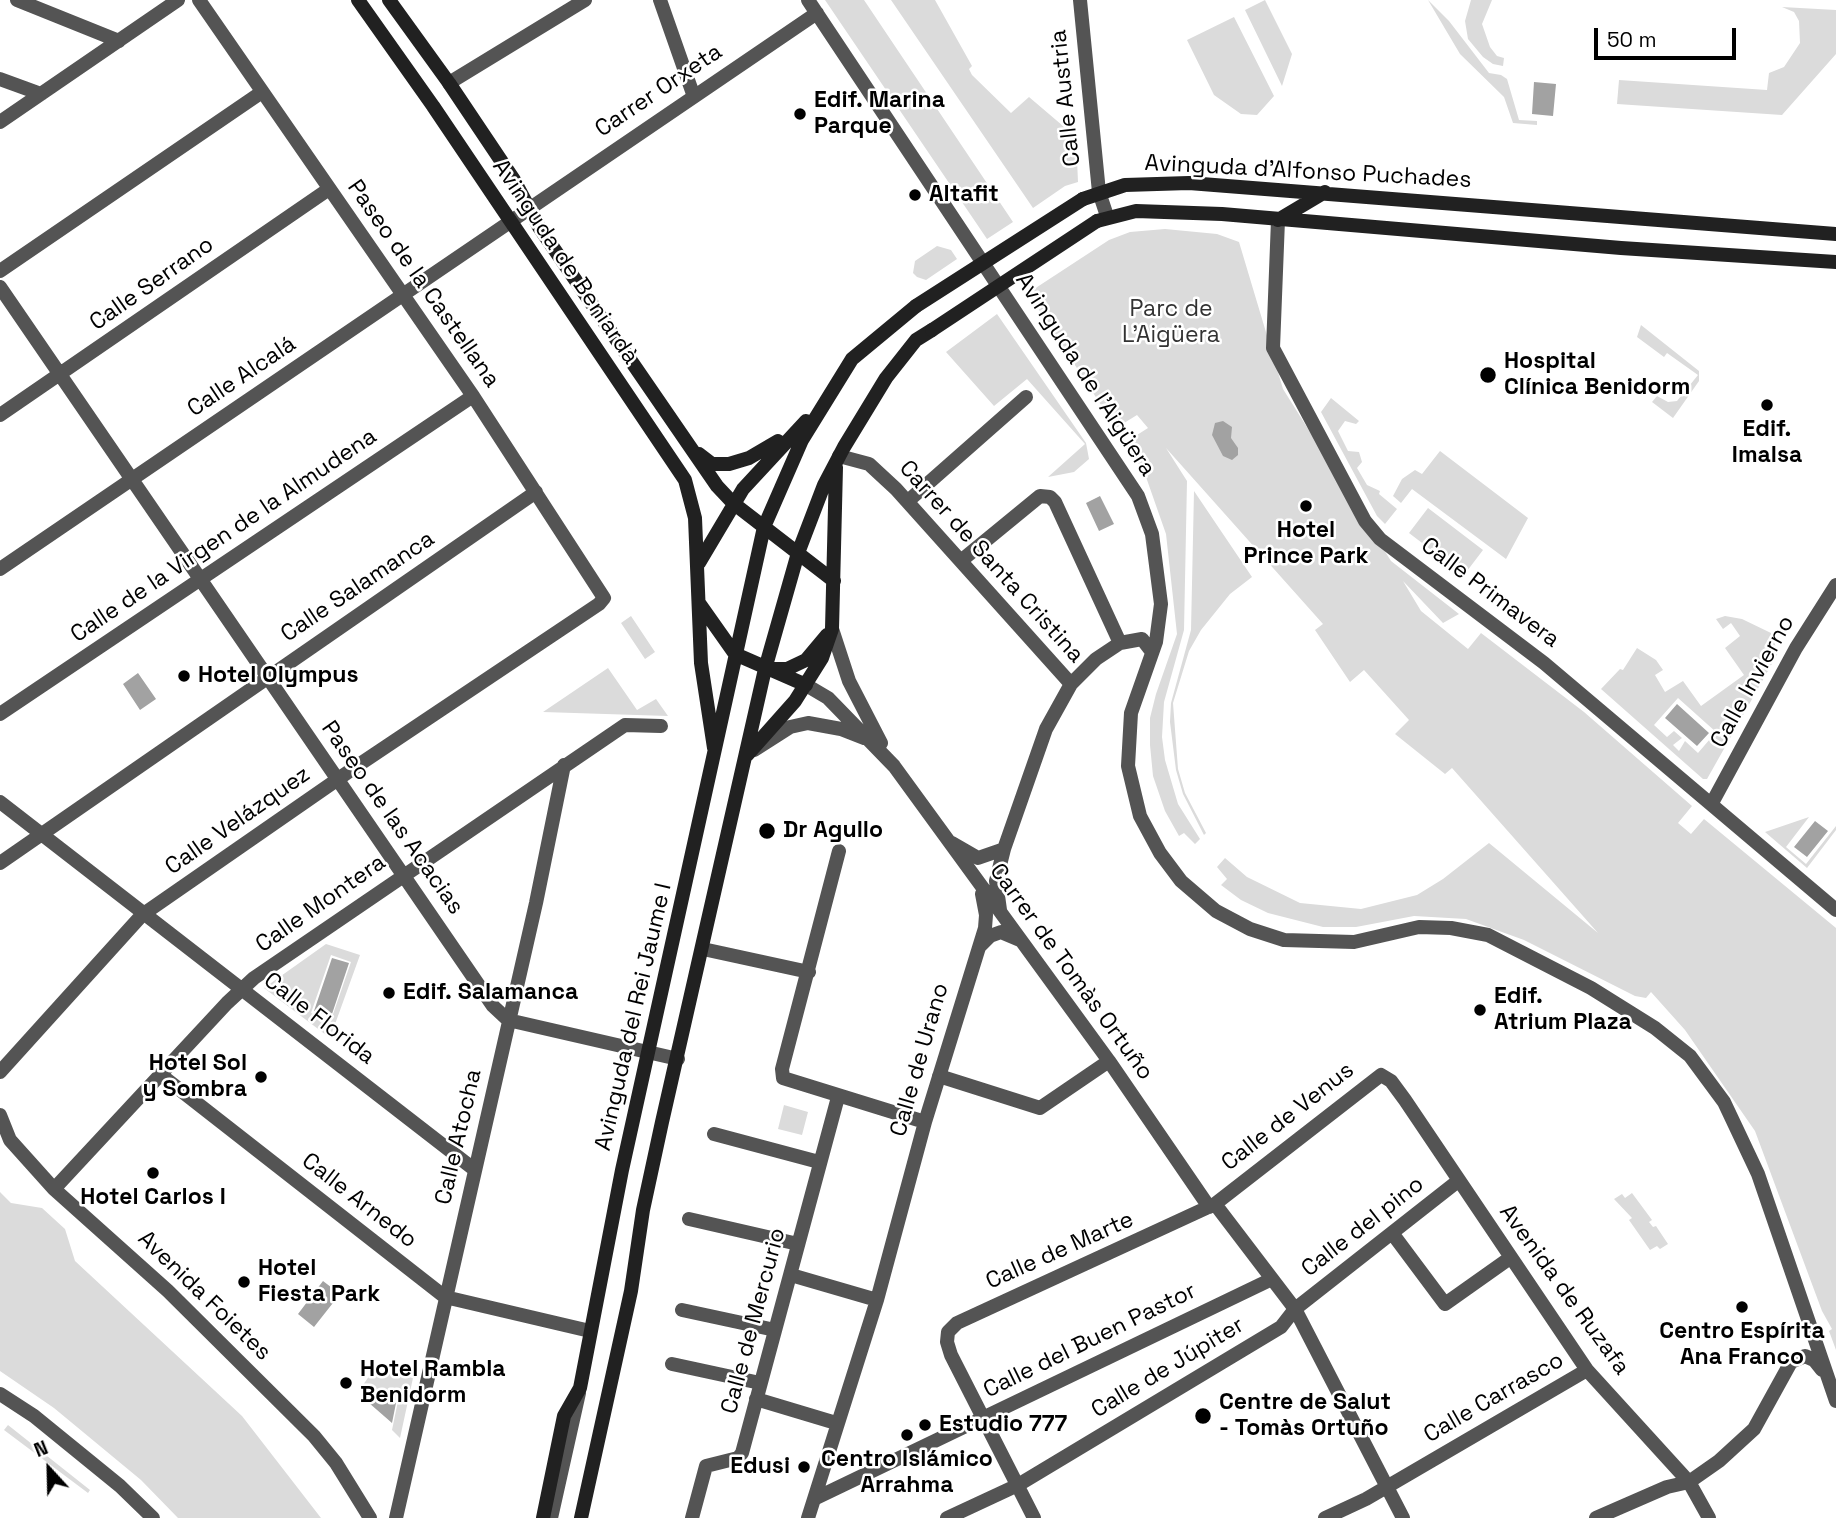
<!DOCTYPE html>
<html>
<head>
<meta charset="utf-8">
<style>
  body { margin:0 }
  #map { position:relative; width:1836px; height:1518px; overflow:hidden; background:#fff; font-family:"Space Grotesk",sans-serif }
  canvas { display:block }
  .north { position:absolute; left:14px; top:1434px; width:70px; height:70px; -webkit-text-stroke:5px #fff; paint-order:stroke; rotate:338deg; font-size:19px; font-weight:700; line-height:28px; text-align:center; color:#000 }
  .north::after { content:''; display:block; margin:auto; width:24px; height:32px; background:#000; clip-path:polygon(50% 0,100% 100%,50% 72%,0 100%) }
  .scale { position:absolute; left:1594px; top:28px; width:142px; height:32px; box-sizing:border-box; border:4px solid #000; border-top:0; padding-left:9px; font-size:21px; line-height:24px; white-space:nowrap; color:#000; -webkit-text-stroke:5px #fff; paint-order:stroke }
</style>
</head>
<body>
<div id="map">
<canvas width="1836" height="1518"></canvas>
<div class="north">N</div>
<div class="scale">50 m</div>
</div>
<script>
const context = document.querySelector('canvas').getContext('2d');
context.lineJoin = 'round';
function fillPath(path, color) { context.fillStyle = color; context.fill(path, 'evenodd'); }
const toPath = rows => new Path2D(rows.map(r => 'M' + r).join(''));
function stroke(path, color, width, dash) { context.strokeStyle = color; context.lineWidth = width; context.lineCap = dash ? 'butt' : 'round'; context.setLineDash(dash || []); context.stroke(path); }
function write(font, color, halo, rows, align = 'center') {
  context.font = font + ' "Space Grotesk",sans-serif'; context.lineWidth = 5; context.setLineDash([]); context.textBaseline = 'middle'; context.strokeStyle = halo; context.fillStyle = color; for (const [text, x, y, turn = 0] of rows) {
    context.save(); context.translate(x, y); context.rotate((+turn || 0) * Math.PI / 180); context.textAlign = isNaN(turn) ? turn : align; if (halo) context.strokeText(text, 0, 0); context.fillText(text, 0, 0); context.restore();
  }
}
fillPath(toPath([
  [825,0,864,0,1013,222,987,239],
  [891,0,935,0,972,66,969,69,972,75,1011,113,1029,97,1076,137,1078,182,1065,186,1033,208],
  [1265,0,1292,54,1282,86,1245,10],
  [1428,0,1449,21,1489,73,1501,75,1507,79,1519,120,1537,121,1537,125,1513,123,1504,97,1460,54],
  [1471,0,1492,0,1482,24,1490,47,1497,56,1504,58,1503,66,1493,64,1483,57,1468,39,1465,21],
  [1782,7,1836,10,1836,54,1782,115,1617,104,1619,80,1767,90,1769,73,1784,67,1800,43,1799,21,1794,12],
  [1234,17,1274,96,1257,115,1241,114,1214,95,1187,40],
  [1165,229,1217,234,1239,242,1283,389,1391,561,1459,614,1443,623,1403,581,1421,611,1468,649,1481,633,1584,712,1692,806,1678,823,1691,834,1704,819,1836,928,1836,1350,1829,1331,1832,1329,1822,1311,1755,1131,1685,1030,1651,992,1646,998,1635,996,1524,940,1466,919,1414,916,1356,927,1323,927,1268,913,1241,900,1221,885,1227,879,1217,867,1225,858,1247,877,1300,903,1361,909,1417,895,1443,879,1489,843,1598,933,1452,768,1445,774,1395,734,1409,720,1364,670,1350,682,1315,630,1323,624,1166,448,1187,481,1184,630,1164,702,1162,737,1165,760,1178,804,1200,839,1195,844,1184,833,1179,836,1165,811,1153,776,1150,745,1150,718,1156,694,1177,634,1166,534,1146,477,1126,442,1148,428,1137,415,1116,428,1028,293,1109,240,1130,232],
  [937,246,951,250,957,259,926,280,917,277,913,273,915,261],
  [997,314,1086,443,1089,459,1074,472,1048,477,1085,444,1027,379,994,406,946,352],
  [1641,325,1699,371,1699,381,1673,418,1652,402,1657,396,1668,402,1677,401,1698,375,1667,353,1664,357,1637,337],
  [1331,398,1359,421,1356,424,1345,421,1338,431,1348,451,1359,452,1362,462,1357,468,1367,485,1380,491,1379,494,1397,509,1385,524,1377,516,1321,412],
  [1440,451,1528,518,1506,559,1412,489,1401,503,1393,496,1402,479,1415,470,1422,474],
  [1194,491,1252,577,1230,594,1201,630,1189,651,1173,703,1178,769,1185,793,1206,833,1204,835,1183,794,1176,770,1170,722,1171,703,1191,630],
  [1428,508,1483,550,1464,575,1409,533],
  [631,616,655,652,645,659,621,623],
  [1725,616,1742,619,1771,633,1778,653,1707,779,1703,779,1601,689,1620,669,1623,670,1637,648,1656,660,1663,670,1655,675,1665,692,1683,681,1701,706,1744,675,1725,648,1740,636,1731,623,1723,629,1716,619],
  [1678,698,1716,732,1698,753,1685,741,1679,751,1673,745,1682,738,1674,731,1667,737,1654,725],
  [608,668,637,710,656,699,668,716,543,712],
  [1809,817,1786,847,1806,864,1836,826,1836,830,1807,868,1765,832],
  [326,944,360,955,330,1038,264,988],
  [331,955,351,962,331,1020,311,1013],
  [784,1105,808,1112,802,1135,778,1129],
  [0,1192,11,1203,42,1208,65,1229,75,1261,242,1416,321,1518,178,1518,141,1480,54,1408,0,1371],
  [1632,1193,1652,1220,1649,1222,1653,1227,1656,1226,1668,1244,1660,1249,1657,1246,1650,1250,1629,1220,1632,1218,1614,1199,1622,1194,1625,1198],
  [374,1369,413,1378,400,1438,392,1430,398,1401,363,1385],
  [8,1425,90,1490,88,1493,4,1430]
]), '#dbdbdb');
fillPath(toPath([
  [1534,82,1556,84,1553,116,1532,114],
  [1223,421,1232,427,1231,438,1238,448,1238,455,1232,460,1223,456,1212,435,1215,423],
  [1100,496,1114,524,1099,531,1086,503],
  [138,673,156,699,140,710,123,684],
  [1677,704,1709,733,1697,746,1665,718],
  [1815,821,1828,831,1807,857,1794,847],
  [332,958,349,963,331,1017,314,1011],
  [323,1281,340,1294,314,1327,298,1314],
  [365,1388,396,1403,392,1423,361,1396]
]), '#a2a2a2');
stroke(toPath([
  [17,0,119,41],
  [660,0,693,94],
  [808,0,1138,496,1152,534,1161,604,1156,642,1131,713,1128,766,1140,816,1160,853,1181,881,1216,911,1250,929,1284,940,1354,942,1419,927,1451,928,1488,935,1591,988,1655,1028,1690,1056,1724,1102,1758,1174,1836,1401],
  [1080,0,1099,192,1107,216],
  [0,79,41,94],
  [449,83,585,0],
  [0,122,178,0],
  [1278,220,1273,348,1365,521,1380,539,1544,663,1836,910],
  [0,271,262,92],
  [0,287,493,1006,508,1020,678,1059],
  [0,415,329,189],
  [839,456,869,464,896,489,1071,684],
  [908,501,1026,397],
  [962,560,1040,496,1050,497,1055,502,1120,643],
  [0,569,817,13],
  [832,629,849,681,881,743],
  [806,685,828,698,894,766,1109,1061,1209,1207],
  [0,714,473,396],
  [754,750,790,727,808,723,841,729,864,738],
  [0,802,475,1170],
  [1712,803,1796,648,1836,585],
  [952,843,978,858,1004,849],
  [839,851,782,1069,783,1078,925,1122],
  [0,863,536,492],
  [1000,910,996,881,1004,849,1046,729,1071,684,1096,659,1120,643,1142,639,1152,652],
  [980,946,990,936,1001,932,1020,940],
  [703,949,809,972],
  [0,1072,142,915,354,768,599,604,604,598,473,396,199,0],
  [161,1075,445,1297,590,1331],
  [939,1076,1040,1108,1109,1061],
  [0,1115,10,1140,54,1189,168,1291,314,1436,336,1463,370,1518],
  [714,1134,819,1162],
  [54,1189,227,1003,254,978,625,725,661,726],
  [1215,1204,1295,1309,1403,1518],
  [689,1219,798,1244],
  [1392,1233,1445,1304,1510,1258],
  [791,1275,877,1300],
  [682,1310,775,1330],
  [672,1364,760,1383],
  [0,1394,34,1416,120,1486,153,1518],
  [756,1399,836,1423],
  [814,1499,1272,1279],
  [396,1518,536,903,564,765],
  [551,1518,579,1393],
  [692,1518,706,1466,738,1458,742,1453,838,1097],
  [808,1518,877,1300,925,1122,985,928,986,915,982,894],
  [947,1518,1018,1485,1281,1327,1295,1309,1458,1181],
  [1034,1518,951,1355,947,1342,948,1332,957,1323,1215,1204,1381,1075,1391,1081,1405,1100,1587,1370,1689,1482,1709,1518],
  [1325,1518,1366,1499,1587,1370],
  [1596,1518,1667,1487,1689,1482,1719,1461,1754,1429,1791,1362,1805,1356,1814,1360,1822,1370]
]), '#545454', 14);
stroke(toPath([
  [358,0,433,106,685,480,695,518,701,663,714,748],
  [389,0,449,83,514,180,539,227,717,486,733,503,834,581],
  [1083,199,1125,185,1189,183,1836,234],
  [1278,220,1325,192],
  [1097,221,1136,211,1222,214,1621,248,1836,262],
  [699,454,712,464,729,464,749,458,778,441],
  [699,563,743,489,806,421],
  [699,603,735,654,806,685],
  [770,669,787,669,806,660,827,635],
  [747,755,795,701,822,658,832,629,836,467],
  [543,1518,564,1416,580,1388,622,1170,764,527,802,440,852,359,916,306],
  [581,1518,631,1291,643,1210,662,1122,765,669,798,553,824,485,844,447,886,378,916,340,932,330]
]), '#212121', 14);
stroke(toPath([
  [916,306,1083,199],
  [932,330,1097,221]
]), '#212121', 14);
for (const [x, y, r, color] of [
  [800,114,7,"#000"],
  [915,195,7,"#000"],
  [1488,375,9,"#000"],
  [1767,405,7,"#000"],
  [1306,506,7,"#000"],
  [184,676,7,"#000"],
  [767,831,9,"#000"],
  [389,993,7,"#000"],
  [1480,1010,7,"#000"],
  [261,1077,7,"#000"],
  [153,1173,7,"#000"],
  [244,1282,7,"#000"],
  [1742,1307,7,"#000"],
  [346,1383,7,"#000"],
  [1203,1416,9,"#000"],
  [925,1425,7,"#000"],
  [907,1435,7,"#000"],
  [804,1467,7,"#000"]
]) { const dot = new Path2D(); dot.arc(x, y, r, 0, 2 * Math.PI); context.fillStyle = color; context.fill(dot); stroke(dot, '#fff', 2.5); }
write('23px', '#000', '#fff', [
  ["Carrer Orxeta",659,91,-34],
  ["Calle Austria",1066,98,-96],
  ["Avinguda d'Alfonso Puchades",1308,172,3],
  ["Avinguda de Beniardà",565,262,56],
  ["Calle Serrano",152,284,-35],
  ["Paseo de la Castellana",423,284,55],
  ["Avinguda de l'Aigüera",1085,375,57],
  ["Calle Alcalá",242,377,-34],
  ["Calle de la Virgen de la Almudena",224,536,-34],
  ["Carrer de Santa Cristina",991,562,48],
  ["Calle Salamanca",358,587,-34],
  ["Calle Primavera",1490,593,37],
  ["Calle Invierno",1753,682,-61],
  ["Paseo de las Acacias",392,818,55],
  ["Calle Velázquez",238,821,-35],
  ["Calle Montera",321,904,-35],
  ["Carrer de Tomàs Ortuño",1071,972,54],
  ["Avinguda del Rei Jaume I",634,1017,-77],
  ["Calle Florida",319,1019,38],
  ["Calle de Urano",920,1060,-74],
  ["Calle de Venus",1288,1117,-38],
  ["Calle Atocha",459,1137,-77],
  ["Calle Arnedo",359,1201,38],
  ["Calle del pino",1363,1227,-38],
  ["Calle de Marte",1060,1251,-24],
  ["Avenida de Ruzafa",1564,1290,54],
  ["Avenida Foietes",204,1296,44],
  ["Calle de Mercurio",754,1321,-75],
  ["Calle del Buen Pastor",1090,1341,-26],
  ["Calle de Júpiter",1168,1368,-31],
  ["Calle Carrasco",1494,1398,-30]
]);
write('bold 23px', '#000', '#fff', [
  ["Edif. Marina",814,101],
  ["Parque",814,127],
  ["Altafit",929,195],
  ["Hospital",1504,362],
  ["Clínica Benidorm",1504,388],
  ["Edif.",1767,430,"center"],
  ["Imalsa",1767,456,"center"],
  ["Hotel",1306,531,"center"],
  ["Prince Park",1306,557,"center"],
  ["Hotel Olympus",198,676],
  ["Dr Agullo",783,831],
  ["Edif. Salamanca",403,993],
  ["Edif.",1494,997],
  ["Atrium Plaza",1494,1023],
  ["Hotel Sol",247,1064,"right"],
  ["y Sombra",247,1090,"right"],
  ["Hotel Carlos I",153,1198,"center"],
  ["Hotel",258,1269],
  ["Fiesta Park",258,1295],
  ["Centro Espírita",1742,1332,"center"],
  ["Ana Franco",1742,1358,"center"],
  ["Hotel Rambla",360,1370],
  ["Benidorm",360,1396],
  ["Centre de Salut",1219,1403],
  ["- Tomàs Ortuño",1219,1429],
  ["Estudio 777",939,1425],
  ["Centro Islámico",907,1460,"center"],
  ["Arrahma",907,1486,"center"],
  ["Edusi",790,1467,"right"]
], 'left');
write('23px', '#323232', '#fff', [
  ["Parc de",1171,310],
  ["L'Aigüera",1171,336]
]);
</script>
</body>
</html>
